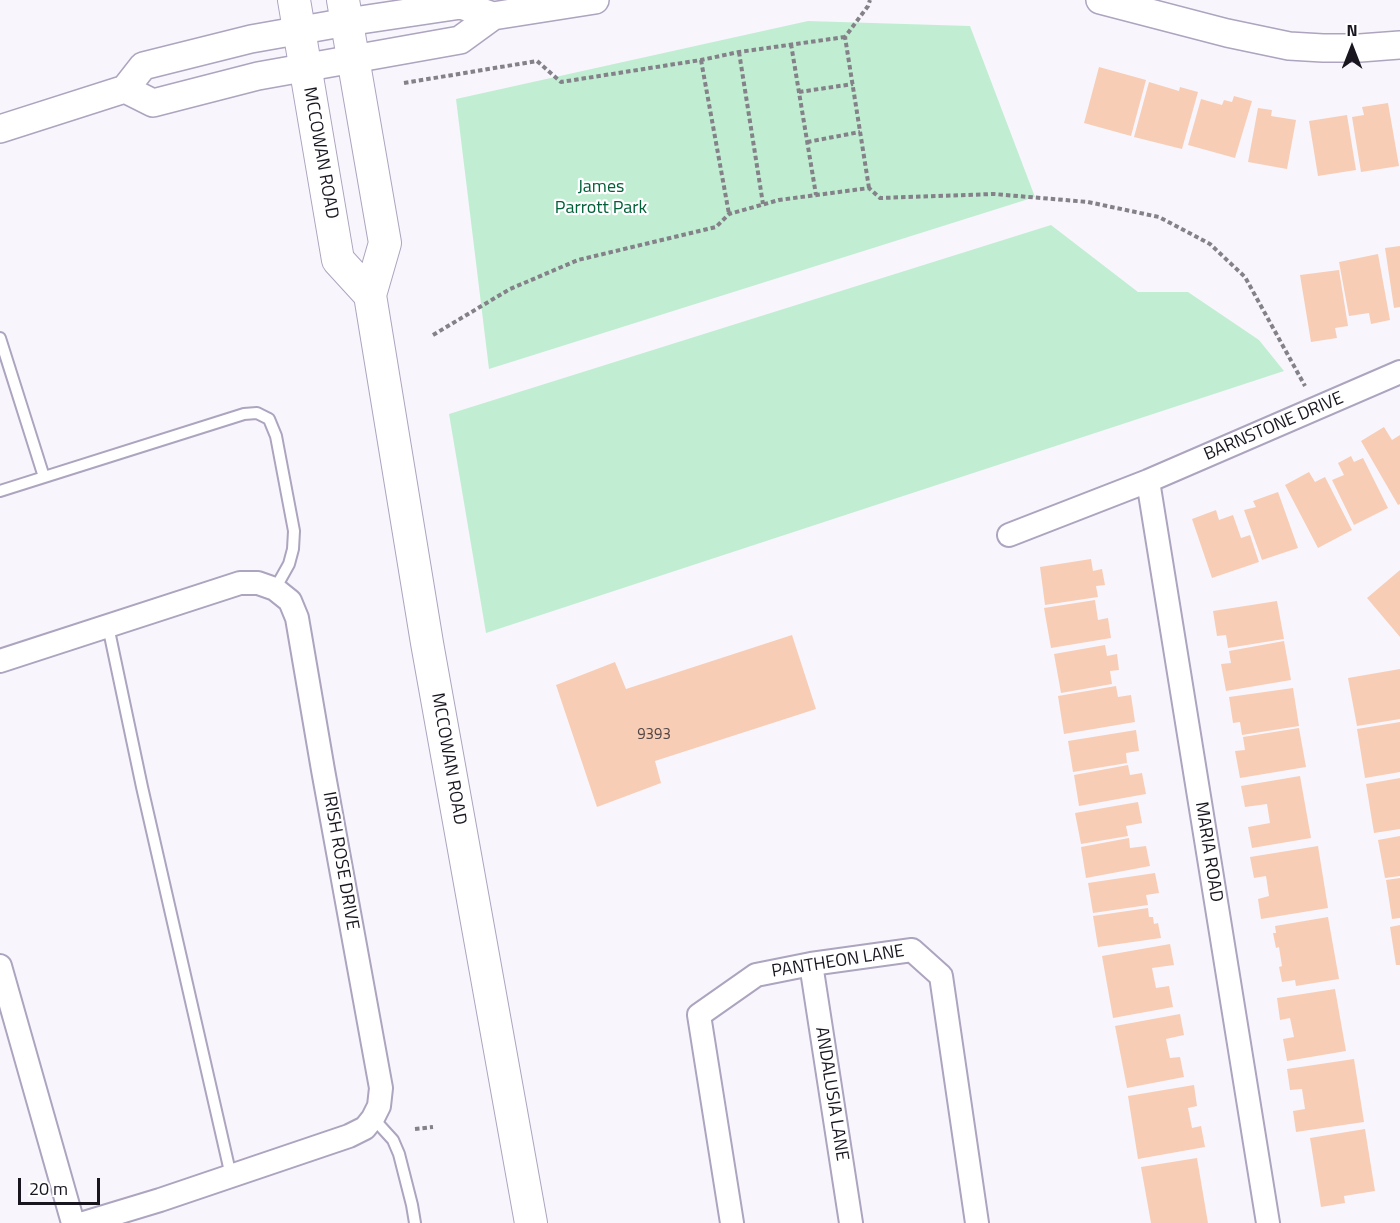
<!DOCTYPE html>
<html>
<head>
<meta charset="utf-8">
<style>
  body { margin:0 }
  #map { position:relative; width:1400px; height:1223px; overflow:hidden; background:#f8f6fc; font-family:"Titillium Web",sans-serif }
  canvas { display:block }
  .north { position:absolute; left:1322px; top:18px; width:60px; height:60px; -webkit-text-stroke:4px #fff; paint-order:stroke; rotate:0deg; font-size:16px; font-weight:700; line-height:24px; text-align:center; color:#19161f }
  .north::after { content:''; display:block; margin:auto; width:21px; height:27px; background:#19161f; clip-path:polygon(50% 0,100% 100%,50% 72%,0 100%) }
  .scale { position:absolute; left:18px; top:1178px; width:82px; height:27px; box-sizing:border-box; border:3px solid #19161f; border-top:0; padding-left:8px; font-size:18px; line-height:21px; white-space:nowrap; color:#19161f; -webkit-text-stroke:4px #fff; paint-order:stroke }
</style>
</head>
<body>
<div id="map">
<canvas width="1400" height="1223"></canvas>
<div class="north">N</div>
<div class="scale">20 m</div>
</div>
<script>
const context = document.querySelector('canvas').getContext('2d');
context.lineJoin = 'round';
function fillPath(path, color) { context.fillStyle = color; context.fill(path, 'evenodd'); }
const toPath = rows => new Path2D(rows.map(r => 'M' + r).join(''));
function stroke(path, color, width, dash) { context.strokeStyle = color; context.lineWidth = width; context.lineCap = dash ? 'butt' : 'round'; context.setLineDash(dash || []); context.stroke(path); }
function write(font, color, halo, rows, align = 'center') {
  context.font = font + ' "Titillium Web",sans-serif'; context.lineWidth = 4.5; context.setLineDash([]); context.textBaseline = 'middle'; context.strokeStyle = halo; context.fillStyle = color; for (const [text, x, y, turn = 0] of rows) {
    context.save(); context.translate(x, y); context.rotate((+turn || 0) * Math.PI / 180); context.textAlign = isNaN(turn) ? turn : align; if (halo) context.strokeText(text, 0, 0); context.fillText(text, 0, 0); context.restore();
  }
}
fillPath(toPath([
  [808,21,970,26,1035,197,489,369,456,99],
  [1051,225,1138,292,1188,292,1259,340,1284,371,486,633,449,414]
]), '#c1eed2');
fillPath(toPath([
  [1099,67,1146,80,1131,136,1084,123],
  [1149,82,1179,91,1180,87,1198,92,1182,149,1134,137],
  [1234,96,1252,101,1235,158,1188,145,1201,99,1222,105,1224,100,1232,102],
  [1388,103,1399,166,1361,172,1352,117,1364,115,1362,107],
  [1258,108,1272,110,1271,116,1296,120,1287,169,1248,162],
  [1347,115,1356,170,1318,176,1309,121],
  [1400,246,1400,307,1394,308,1385,248],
  [1378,254,1390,320,1371,324,1369,313,1349,316,1339,262],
  [1339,270,1348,326,1335,328,1337,338,1311,342,1300,275],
  [1384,427,1392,440,1400,435,1400,504,1398,505,1361,441],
  [1351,456,1354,462,1363,458,1388,508,1354,525,1332,480,1344,475,1338,463],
  [1309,472,1315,482,1325,477,1352,530,1318,548,1285,485],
  [1278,492,1298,548,1262,560,1244,510,1256,507,1253,501],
  [1216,510,1219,520,1233,515,1241,538,1250,535,1259,562,1212,578,1192,519],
  [1091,559,1093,571,1102,569,1105,585,1096,586,1098,597,1045,605,1040,567],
  [1400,570,1400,637,1367,598],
  [1095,600,1098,620,1108,618,1111,638,1051,648,1044,608],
  [1277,601,1284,639,1228,648,1226,635,1217,636,1213,611],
  [792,635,816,709,655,761,661,783,597,807,556,685,615,662,626,689],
  [1284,641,1291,680,1226,691,1221,664,1231,663,1229,651],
  [1105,645,1107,656,1117,654,1119,670,1110,671,1112,684,1061,693,1054,654],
  [1400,669,1400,719,1357,726,1348,678],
  [1116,686,1118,697,1131,695,1135,722,1064,734,1058,696],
  [1293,688,1299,726,1242,735,1240,722,1233,723,1229,697],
  [1400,722,1400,772,1365,778,1357,729],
  [1299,728,1306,767,1240,778,1235,751,1245,750,1243,737],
  [1136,730,1139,751,1126,753,1127,763,1073,772,1068,741],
  [1128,765,1130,775,1142,773,1146,794,1079,806,1074,775],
  [1300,776,1311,838,1252,848,1248,827,1270,823,1267,804,1245,807,1241,786],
  [1400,778,1400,829,1374,833,1366,784],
  [1138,802,1142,823,1126,826,1128,836,1081,844,1075,813],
  [1400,836,1400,876,1385,878,1378,840],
  [1129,838,1130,848,1146,846,1150,866,1086,878,1081,847],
  [1318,846,1328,908,1261,919,1258,899,1269,896,1266,876,1254,878,1250,857],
  [1155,873,1159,893,1146,895,1148,905,1093,913,1088,883],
  [1400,878,1400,918,1392,919,1386,880],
  [1148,908,1149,917,1153,917,1154,924,1158,923,1161,938,1098,947,1093,916],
  [1328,917,1339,979,1296,986,1295,980,1282,982,1279,967,1282,966,1279,947,1276,948,1273,933,1276,933,1275,926],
  [1400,925,1400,965,1396,965,1390,927],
  [1170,944,1174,965,1152,968,1156,988,1169,986,1173,1007,1113,1018,1102,956],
  [1335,989,1346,1051,1287,1061,1283,1039,1294,1037,1290,1018,1280,1020,1277,998],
  [1180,1014,1184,1035,1166,1039,1170,1058,1180,1057,1184,1077,1127,1088,1115,1026],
  [1354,1059,1364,1122,1296,1132,1293,1111,1305,1109,1302,1089,1290,1090,1287,1069],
  [1194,1085,1197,1106,1188,1108,1192,1128,1201,1126,1205,1147,1138,1159,1128,1096],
  [1365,1129,1375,1191,1344,1196,1345,1203,1321,1207,1310,1138],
  [1197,1158,1208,1223,1151,1223,1141,1167]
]), '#f8cdb5');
const service = toPath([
  [0,338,44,477],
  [0,491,244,414,257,413,269,419,276,436,294,531,293,549,289,564,275,589],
  [108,626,142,787,231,1176],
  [373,1118,393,1140,399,1154,412,1205,415,1223]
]);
const minor = toPath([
  [1148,481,1268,1223],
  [1009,535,1148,481,1400,372],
  [0,661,240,583,258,583,275,589,290,601,297,618,323,770,381,1088,379,1106,373,1118,365,1128,349,1136,160,1200,84,1223],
  [811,964,851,1223],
  [0,966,73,1223],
  [732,1223,699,1015,756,975,811,964,912,950,941,976,977,1223]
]);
const tertiary = toPath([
  [1100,0,1227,33,1289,46,1323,48,1360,48,1400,45],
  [125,89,153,103,258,76,460,40,493,16,595,0],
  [0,129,125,89,143,66,251,39,347,22,461,5,493,16]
]);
const secondary = toPath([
  [294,0,338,260,370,295],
  [343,0,385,243,370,295,427,643,531,1223]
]);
stroke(service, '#ada4bf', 14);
stroke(minor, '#ada4bf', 26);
stroke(tertiary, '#ada4bf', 30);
stroke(secondary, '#ada4bf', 34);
stroke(toPath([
  [791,44,816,195],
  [739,52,763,204],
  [701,60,729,214],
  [404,83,537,61,561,82,701,60,739,52,845,37],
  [799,92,853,84],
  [807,142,860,132],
  [869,188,845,37,868,6,870,0],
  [433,335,510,289,578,260,716,227,729,214,779,200,869,188,880,198,994,194,1088,202,1159,217,1210,244,1245,277,1305,386],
  [415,1129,433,1127]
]), '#848189', 4, [4.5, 3]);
stroke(service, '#fff', 10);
stroke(minor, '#fff', 22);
stroke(tertiary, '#fff', 27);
stroke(secondary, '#fff', 32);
write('15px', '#514444', null, [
  ["9393",654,735]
]);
write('18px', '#19161f', '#fff', [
  ["MCCOWAN ROAD",320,153,80],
  ["BARNSTONE DRIVE",1274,427,-23],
  ["MCCOWAN ROAD",448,759,80],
  ["MARIA ROAD",1208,852,81],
  ["IRISH ROSE DRIVE",340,861,80],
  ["PANTHEON LANE",838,962,-9],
  ["ANDALUSIA LANE",831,1094,81]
]);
write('18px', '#006038', '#fff', [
  ["James",601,188],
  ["Parrott Park",601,209]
]);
</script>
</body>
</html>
